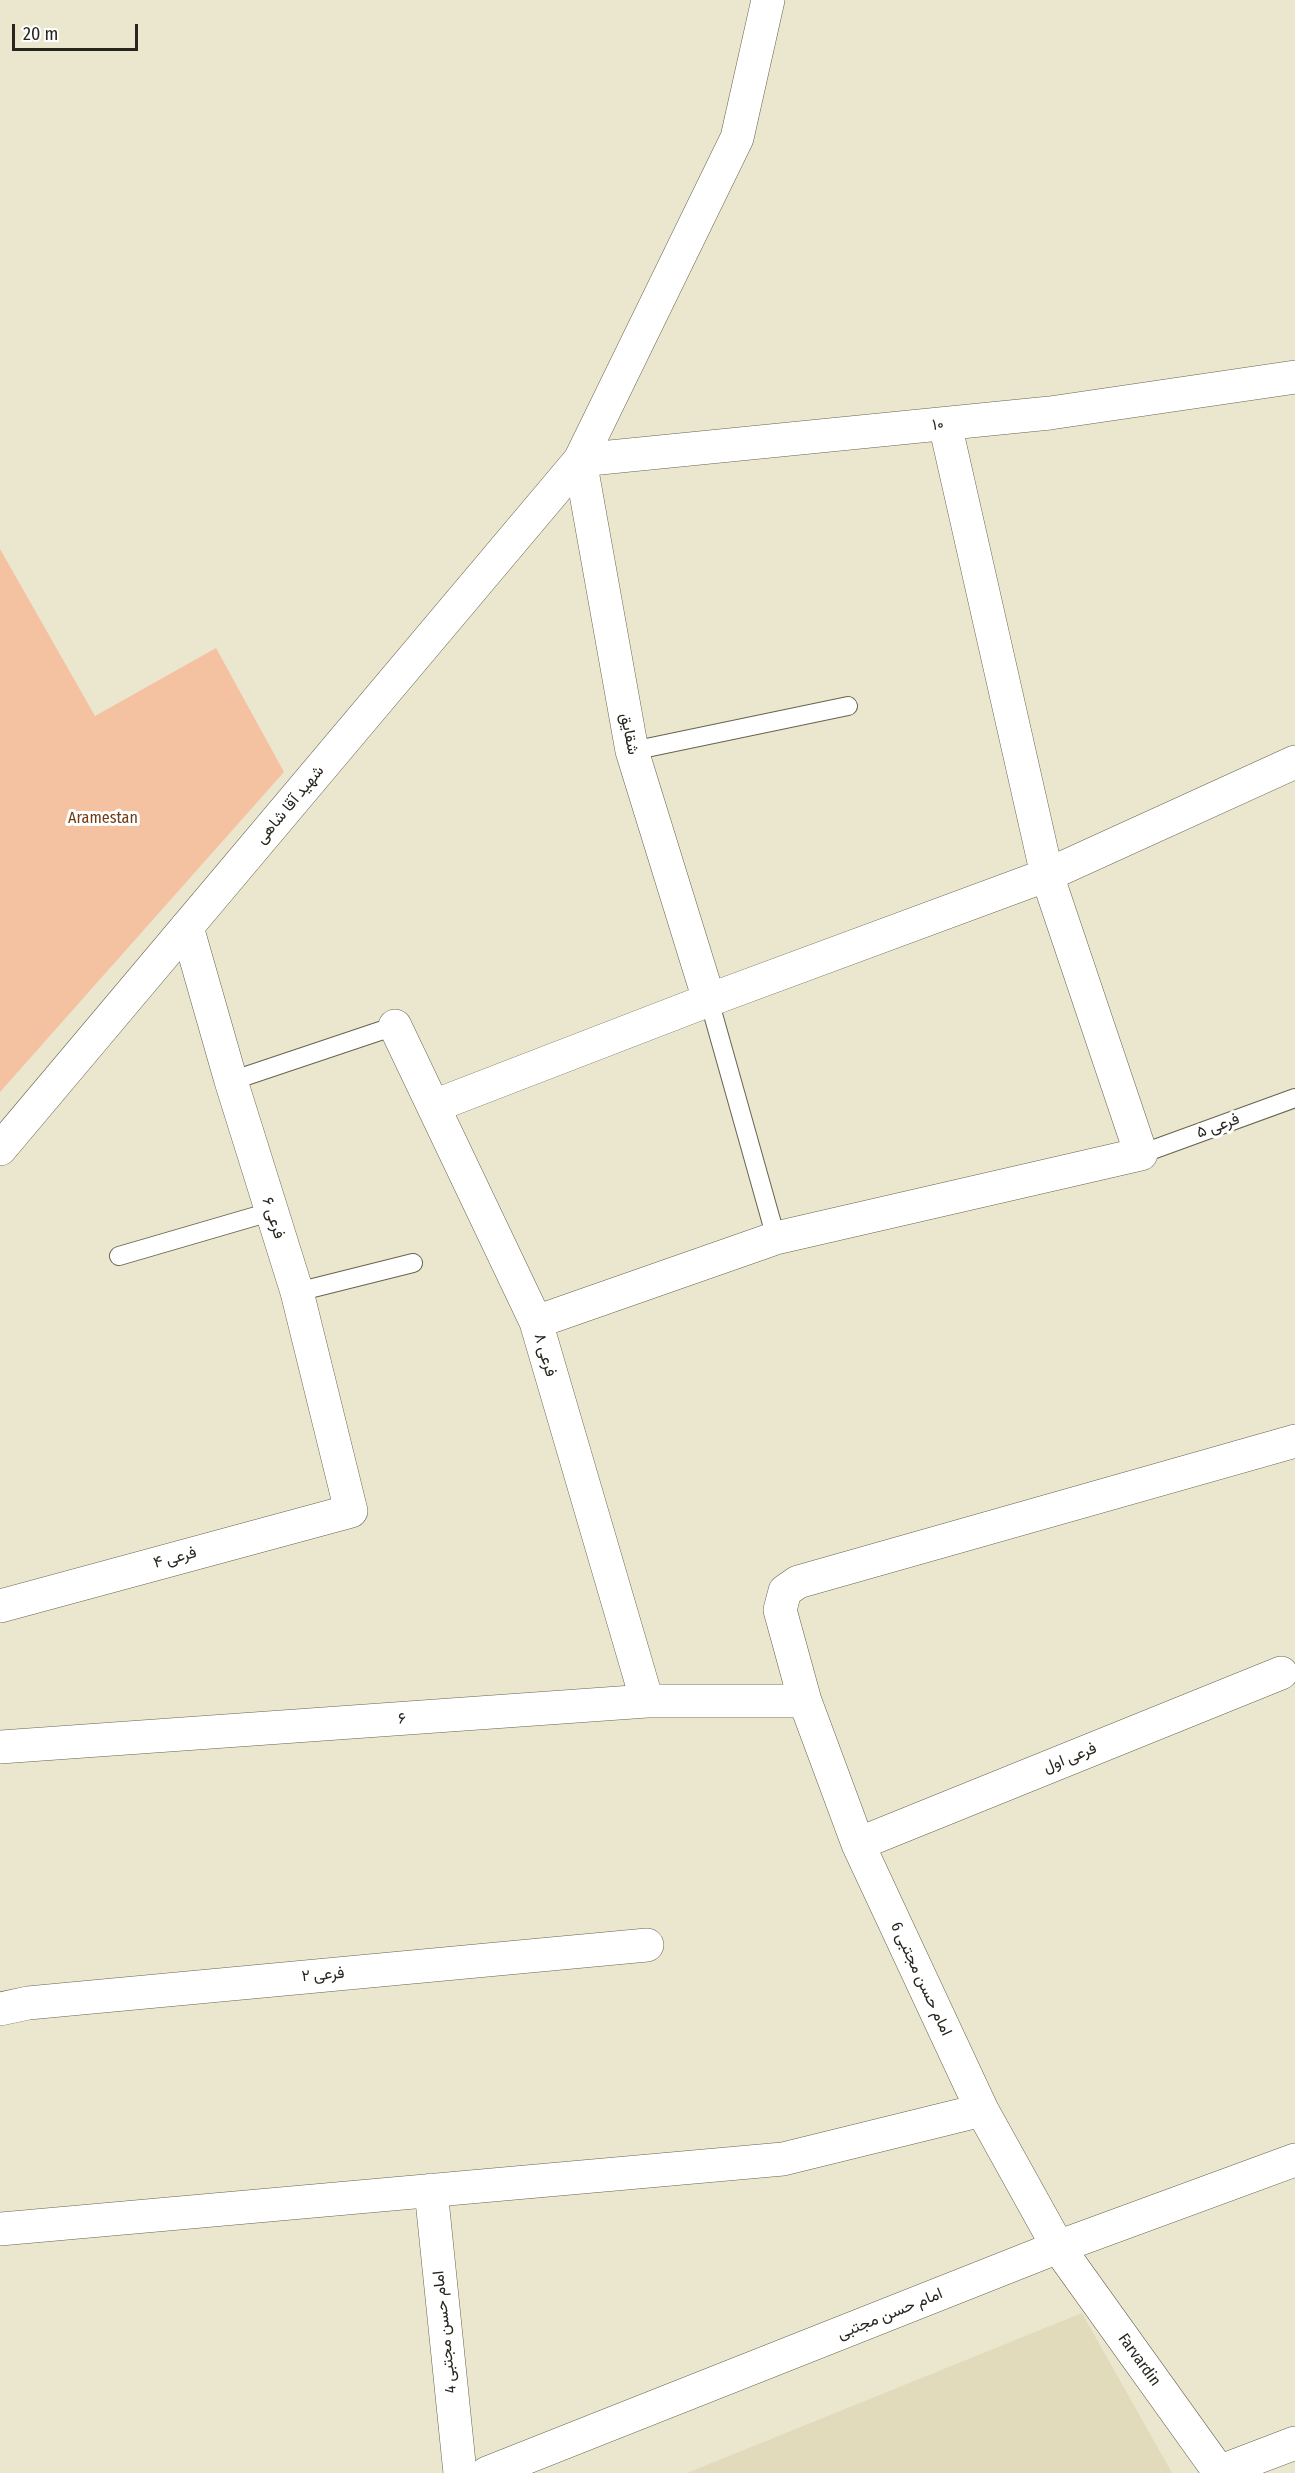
<!DOCTYPE html>
<html>
<head>
<meta charset="utf-8">
<style>
  body { margin:0 }
  #map { position:relative; width:1295px; height:2473px; overflow:hidden; background:#ebe6ce; font-family:"Fira Sans Condensed",sans-serif }
  canvas { display:block }
  .scale { position:absolute; left:12px; top:24px; width:126px; height:27px; box-sizing:border-box; border:3px solid #27251d; border-top:0; padding-left:8px; font-size:18px; line-height:21px; white-space:nowrap; color:#27251d; -webkit-text-stroke:4px #fff; paint-order:stroke }
</style>
</head>
<body>
<div id="map">
<canvas width="1295" height="2473"></canvas>
<div class="scale">20 m</div>
</div>
<script>
const context = document.querySelector('canvas').getContext('2d');
context.lineJoin = 'round';
function fillPath(path, color) { context.fillStyle = color; context.fill(path, 'evenodd'); }
const toPath = rows => new Path2D(rows.map(r => 'M' + r).join(''));
function stroke(path, color, width, dash) { context.strokeStyle = color; context.lineWidth = width; context.lineCap = dash ? 'butt' : 'round'; context.setLineDash(dash || []); context.stroke(path); }
function write(font, color, halo, rows, align = 'center') {
  context.font = font + ' "Fira Sans Condensed",Vazirmatn,sans-serif'; context.lineWidth = 6; context.setLineDash([]); context.textBaseline = 'middle'; context.strokeStyle = halo; context.fillStyle = color; for (const [text, x, y, turn = 0] of rows) {
    context.save(); context.translate(x, y); context.rotate((+turn || 0) * Math.PI / 180); context.textAlign = isNaN(turn) ? turn : align; if (halo) context.strokeText(text, 0, 0); context.fillText(text, 0, 0); context.restore();
  }
}
fillPath(toPath([
  [1082,2313,1172,2473,687,2473]
]), '#e1dbbb');
fillPath(toPath([
  [0,549,95,716,216,648,284,772,0,1092]
]), '#f5c2a1');
const lane = toPath([
  [632,751,848,706],
  [709,1000,776,1238],
  [231,1081,395,1026],
  [1141,1154,1295,1098],
  [119,1256,270,1212],
  [297,1292,413,1263]
]);
const street = toPath([
  [580,460,1050,413,1295,377],
  [580,460,632,751,709,1000],
  [580,460,737,138,768,0],
  [395,1026,536,1322,647,1701],
  [434,1106,709,1000,1047,875,1295,762],
  [536,1322,776,1238,1141,1154,1047,875,945,424],
  [0,1606,351,1511,297,1292,231,1081,187,927],
  [0,1747,647,1701,805,1701],
  [858,1844,1281,1673],
  [0,2009,28,2003,647,1945],
  [431,2190,460,2473],
  [0,2229,783,2159,982,2110],
  [1058,2247,982,2110,858,1844,805,1701,780,1610,785,1591,798,1582,1295,1441],
  [1219,2472,1295,2443]
]);
const secondary = toPath([
  [0,1149,580,460],
  [1058,2247,1220,2473],
  [487,2473,1058,2247,1295,2160]
]);
stroke(lane, '#67634e', 20);
stroke(street, '#67634e', 34);
stroke(secondary, '#67634e', 34);
stroke(lane, '#fff', 18);
stroke(street, '#fff', 33);
stroke(secondary, '#fff', 33);
write('16px', '#27251d', '#fff', [
  ["۱۰",938,425,-6],
  ["شقایق",629,734,79],
  ["شهید آقا شاهی",290,805,-50],
  ["فرعی ۵",1218,1126,-20],
  ["فرعی ۶",273,1218,72],
  ["فرعی ۸",545,1355,74],
  ["فرعی ۴",175,1558,-15],
  ["۶",402,1719,-4],
  ["فرعی اول",1070,1758,-22],
  ["فرعی ۲",323,1975,-5],
  ["امام حسن مجتبی 6",921,1979,65],
  ["امام حسن مجتبی",890,2314,-22],
  ["امام حسن مجتبی 4",445,2332,-96],
  ["Farvardin",1139,2360,54]
]);
write('16px', '#703c14', '#fff', [
  ["Aramestan",103,819]
]);
</script>
</body>
</html>
